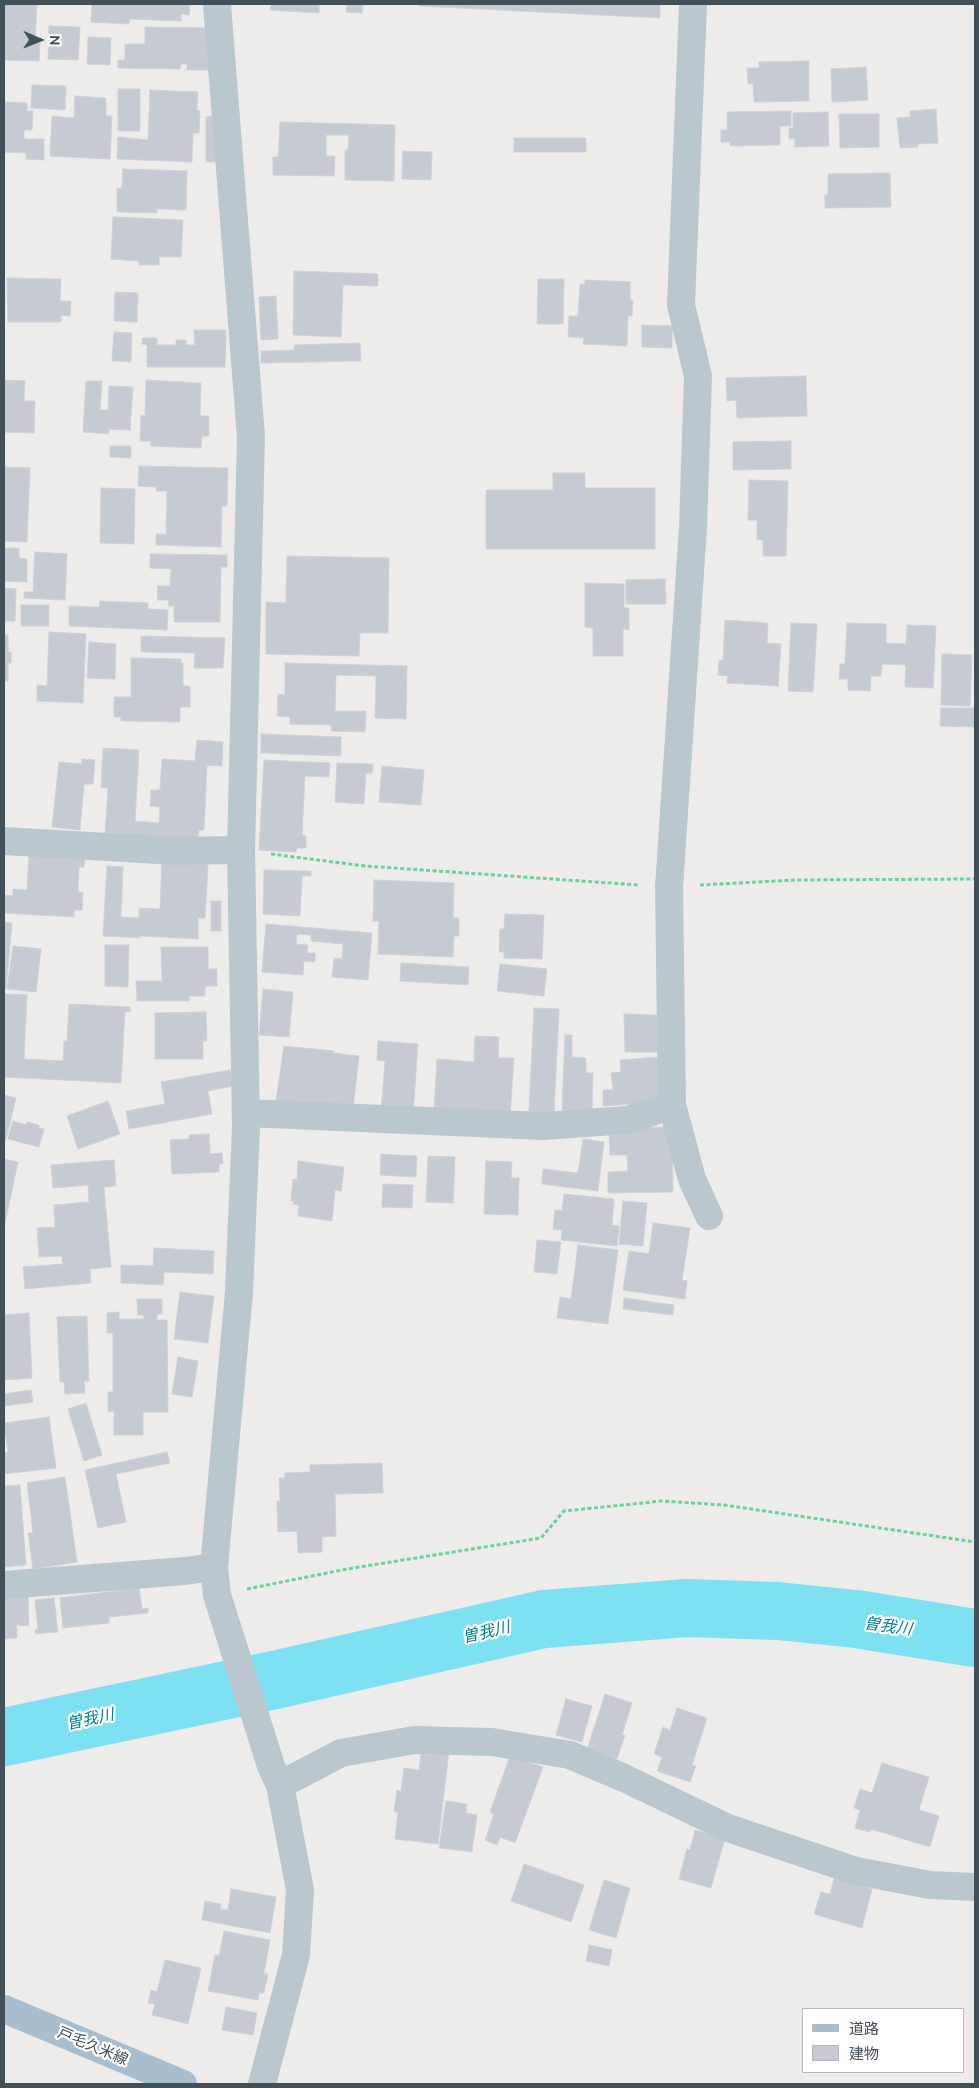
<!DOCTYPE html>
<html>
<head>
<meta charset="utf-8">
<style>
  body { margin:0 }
  #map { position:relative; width:979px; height:2088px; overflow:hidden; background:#eeebeb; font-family:Ubuntu,"Noto Sans JP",sans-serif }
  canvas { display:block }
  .frame { position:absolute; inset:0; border:5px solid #42505a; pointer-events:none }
  .legend { position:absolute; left:802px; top:2008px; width:162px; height:65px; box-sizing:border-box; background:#fff; border:1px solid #b3b9bd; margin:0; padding:6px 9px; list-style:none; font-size:15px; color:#42505a }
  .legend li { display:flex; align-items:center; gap:10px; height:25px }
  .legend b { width:25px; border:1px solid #b3b9bd }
  .north { position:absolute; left:15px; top:15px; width:50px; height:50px; -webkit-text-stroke:4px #fff; paint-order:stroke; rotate:91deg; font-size:14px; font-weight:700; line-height:20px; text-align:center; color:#42505a }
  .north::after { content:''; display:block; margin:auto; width:18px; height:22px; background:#42505a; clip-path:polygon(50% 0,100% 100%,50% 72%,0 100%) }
</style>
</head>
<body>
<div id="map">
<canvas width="979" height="2088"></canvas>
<div class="frame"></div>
<ul class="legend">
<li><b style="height:6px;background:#a8bdcd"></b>道路</li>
<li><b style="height:14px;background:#c6cad2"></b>建物</li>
</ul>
<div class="north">N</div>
</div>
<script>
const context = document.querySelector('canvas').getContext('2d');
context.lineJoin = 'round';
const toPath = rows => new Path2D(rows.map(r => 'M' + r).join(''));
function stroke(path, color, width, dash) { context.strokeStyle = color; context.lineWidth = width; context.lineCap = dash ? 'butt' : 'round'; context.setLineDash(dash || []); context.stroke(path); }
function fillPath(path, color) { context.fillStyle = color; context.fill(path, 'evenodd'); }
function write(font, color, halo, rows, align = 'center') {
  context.font = font + ' Ubuntu,"Noto Sans JP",sans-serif'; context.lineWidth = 4.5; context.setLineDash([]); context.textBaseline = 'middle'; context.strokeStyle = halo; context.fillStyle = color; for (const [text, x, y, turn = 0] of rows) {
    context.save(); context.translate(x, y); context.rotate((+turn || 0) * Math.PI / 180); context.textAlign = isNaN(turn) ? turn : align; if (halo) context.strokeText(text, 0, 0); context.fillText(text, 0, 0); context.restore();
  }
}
stroke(toPath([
  [4,1737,279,1679,544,1619,687,1608,777,1611,856,1619,975,1638]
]), '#7de1f2', 58);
const building = toPath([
  [4,4,37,4,35,41,40,41,39,61,4,60,4,4],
  [92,4,190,4,189,15,181,14,181,21,130,19,129,24,91,22,92,4],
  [259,4,319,4,319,13,270,10,271,4,259,4],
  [347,4,363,4,362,13,346,12,347,4],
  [419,4,660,4,660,18,419,6,419,4],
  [49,26,80,27,78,60,48,59,49,26],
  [145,27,210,28,209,70,187,70,187,64,181,64,180,69,118,68,118,60,125,60,125,44,145,44,145,27],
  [88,37,111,38,110,65,87,64,88,37],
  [809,61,809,101,754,102,753,84,748,84,747,68,759,68,759,62,809,61],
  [866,67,868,100,832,102,831,69,866,67],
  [32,85,66,86,65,110,31,108,32,85],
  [118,89,140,89,140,131,118,131,118,89],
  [150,90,198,92,197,110,200,111,199,133,193,133,192,162,117,159,118,137,148,140,150,90],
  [75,96,106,98,106,116,112,116,110,159,50,156,52,116,74,118,75,96],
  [4,102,27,103,27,111,33,111,32,130,24,130,24,139,44,139,44,160,26,159,26,153,4,152,4,102],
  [936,109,938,143,918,144,918,147,900,148,897,118,910,117,910,111,936,109],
  [791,111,791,126,780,126,780,145,730,146,730,142,721,142,721,130,727,130,727,112,791,111],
  [828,112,829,146,795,147,795,138,789,139,789,128,793,128,793,113,828,112],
  [839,114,879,114,879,147,840,148,839,114],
  [214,116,216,162,206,162,206,117,214,116],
  [280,122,395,125,394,181,345,180,345,150,348,150,349,135,326,135,326,156,335,156,334,176,273,175,273,157,278,157,280,122],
  [514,138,586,138,586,152,514,152,514,138],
  [403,151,432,152,431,180,402,179,403,151],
  [123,169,187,171,186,210,157,209,157,213,117,212,117,188,122,188,123,169],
  [890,173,891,207,825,208,825,195,828,195,828,174,890,173],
  [113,217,183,220,181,257,159,257,159,265,139,265,139,261,111,259,113,217],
  [294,271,378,274,378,286,343,285,341,337,293,335,294,271],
  [7,278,61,279,60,301,71,301,70,316,61,315,61,322,8,322,7,278],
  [538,279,564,279,563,324,537,324,538,279],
  [585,280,630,282,630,300,633,300,632,316,628,316,627,346,583,344,584,338,568,337,569,316,578,316,580,284,585,284,585,280],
  [115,292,138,293,137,322,114,321,115,292],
  [276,296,278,339,261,340,259,297,276,296],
  [642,325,672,326,672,348,642,347,642,325],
  [194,330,226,330,225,367,147,367,147,345,142,344,142,338,157,338,157,345,176,345,176,340,186,340,186,345,195,345,194,330],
  [114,332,132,333,131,362,112,361,114,332],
  [360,343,361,361,261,363,261,351,294,350,294,345,360,343],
  [806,376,807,416,737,418,736,400,727,401,726,378,806,376],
  [4,380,25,381,24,401,35,401,34,433,4,432,4,380],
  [146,380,201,383,200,416,209,416,209,436,202,436,201,448,151,446,151,441,140,441,141,415,145,416,146,380],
  [86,381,102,381,100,410,108,410,109,386,133,387,130,430,109,429,109,434,83,432,86,381],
  [791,441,791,469,733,470,733,442,791,441],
  [110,446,131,446,131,458,110,457,110,446],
  [139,466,228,468,227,506,222,506,221,547,156,545,156,534,166,534,167,491,156,491,156,487,138,486,139,466],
  [4,467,30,468,27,542,4,541,4,467],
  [553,473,585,473,585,488,655,488,655,549,486,549,486,490,553,490,553,473],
  [749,480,788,481,786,556,763,556,763,540,757,540,757,520,748,520,749,480],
  [101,488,135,489,134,544,100,543,101,488],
  [4,548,19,548,19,558,27,559,27,582,4,581,4,548],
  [35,552,67,554,65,600,24,598,24,592,33,592,35,552],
  [150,554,227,555,227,567,221,567,220,622,174,622,174,606,168,606,169,600,157,600,158,586,170,586,171,569,150,568,150,554],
  [287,556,389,558,388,633,360,633,359,656,266,654,266,602,286,603,287,556],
  [665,579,666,604,626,604,626,580,665,579],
  [585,583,624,584,624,608,629,608,629,630,623,629,623,656,593,656,593,628,585,627,585,583],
  [4,588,16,589,15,621,4,621,4,588],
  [100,601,148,603,148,609,168,610,167,630,69,626,69,606,99,607,100,601],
  [21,605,49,605,49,626,21,626,21,605],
  [725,620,768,623,767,643,781,644,778,686,727,683,728,676,718,675,719,660,723,661,725,620],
  [791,623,817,624,813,692,788,691,791,623],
  [847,623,886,624,886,643,906,644,907,625,936,626,933,688,905,687,906,665,882,664,881,676,871,676,870,691,848,690,848,679,839,679,840,664,845,664,847,623],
  [49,632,86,634,83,703,37,701,37,685,47,686,49,632],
  [4,635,8,635,8,652,11,652,11,663,8,663,8,681,4,681,4,635],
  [141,636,225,638,223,668,194,668,195,653,141,652,141,636],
  [89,642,116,644,115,679,87,678,89,642],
  [942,654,972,655,970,706,941,705,942,654],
  [131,658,181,659,181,663,183,663,183,686,190,686,190,707,180,707,180,722,121,721,121,717,114,717,114,697,131,697,131,658],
  [285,663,407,666,406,719,375,718,376,676,336,675,335,711,366,711,365,732,331,731,332,725,290,724,290,717,277,716,278,694,285,695,285,663],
  [941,708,975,708,975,727,940,726,941,708],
  [261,734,341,737,341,756,261,753,261,734],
  [197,740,223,742,222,766,207,765,204,830,199,830,198,841,105,835,108,788,101,788,103,748,139,750,135,821,159,823,160,807,150,806,151,790,160,790,162,759,195,761,197,740],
  [82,759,95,760,93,784,84,784,80,830,52,827,59,762,82,764,82,759],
  [264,760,330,763,329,777,305,776,302,835,306,836,306,848,297,848,296,852,259,850,264,760],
  [337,763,373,764,372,773,366,773,364,804,335,802,337,763],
  [382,766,424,770,421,805,379,802,382,766],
  [29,853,85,856,84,867,79,867,78,892,83,892,82,910,74,910,74,917,4,913,4,895,13,896,13,889,27,890,29,853],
  [162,862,208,865,205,918,198,918,198,939,140,936,140,938,103,936,107,866,123,867,121,917,139,918,139,908,160,909,162,862],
  [264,870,311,871,311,876,302,876,300,916,263,914,264,870],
  [374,880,454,883,453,918,459,918,459,936,454,936,453,957,378,954,379,921,373,921,374,880],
  [211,901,221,901,221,931,211,931,211,901],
  [505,914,544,915,542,959,504,958,504,952,499,952,500,929,504,929,505,914],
  [4,922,12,923,6,989,4,988,4,922],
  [266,924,372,933,368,980,332,977,334,958,342,959,343,944,311,941,311,935,297,934,296,944,308,945,307,953,315,953,315,962,304,961,303,975,262,972,266,924],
  [105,945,129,945,128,987,105,986,105,945],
  [13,946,41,949,36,992,7,989,13,946],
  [161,947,208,947,208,969,217,969,217,986,205,986,205,996,189,996,189,1001,137,1001,136,981,162,981,161,947],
  [401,963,469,967,468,985,400,981,401,963],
  [500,964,547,969,544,996,497,991,500,964],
  [263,989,293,992,289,1037,259,1035,263,989],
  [4,994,27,995,24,1059,63,1061,64,1041,67,1041,69,1004,130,1007,130,1012,125,1011,121,1083,4,1077,4,994],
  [534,1008,559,1009,554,1113,529,1112,534,1008],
  [206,1012,207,1041,203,1041,203,1059,155,1059,155,1013,206,1012],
  [624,1014,660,1015,660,1052,625,1052,624,1014],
  [565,1035,572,1035,572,1057,586,1058,586,1073,593,1073,592,1111,562,1110,565,1035],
  [475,1036,499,1037,498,1058,514,1058,510,1116,434,1108,437,1059,474,1062,475,1036],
  [378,1041,418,1044,413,1114,381,1111,385,1061,377,1060,378,1041],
  [284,1046,334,1051,333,1053,359,1056,353,1109,276,1101,284,1046],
  [659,1057,662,1102,603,1106,603,1090,613,1090,611,1073,621,1072,620,1060,659,1057],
  [230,1070,233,1086,208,1091,212,1114,129,1129,126,1111,165,1104,161,1082,230,1070],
  [4,1095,16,1098,6,1140,4,1139,4,1095],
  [108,1101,120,1134,78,1149,67,1116,108,1101],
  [13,1121,26,1125,27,1122,39,1125,39,1128,44,1129,39,1147,8,1139,13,1121],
  [672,1127,673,1192,608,1193,608,1172,628,1171,627,1155,610,1155,609,1128,672,1127],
  [209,1134,210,1154,222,1153,223,1164,219,1164,219,1172,172,1174,170,1140,189,1139,189,1135,209,1134],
  [583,1139,604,1142,598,1191,542,1184,543,1169,578,1173,583,1139],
  [381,1154,417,1156,416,1177,380,1175,381,1154],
  [428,1156,455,1157,453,1203,426,1202,428,1156],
  [4,1159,18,1162,4,1228,4,1159],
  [114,1160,116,1186,104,1187,111,1267,90,1269,91,1283,25,1289,23,1267,63,1264,62,1256,39,1257,37,1228,55,1227,54,1205,89,1202,88,1185,53,1188,51,1165,114,1160],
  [298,1161,344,1167,341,1191,335,1190,332,1221,298,1216,299,1205,293,1204,294,1201,291,1201,293,1179,297,1180,298,1161],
  [486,1161,512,1162,511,1178,519,1178,518,1215,484,1214,486,1161],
  [383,1184,413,1185,412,1208,382,1207,383,1184],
  [564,1194,614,1199,612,1225,619,1226,617,1246,561,1240,562,1230,553,1229,555,1210,562,1211,564,1194],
  [623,1201,647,1203,643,1246,619,1244,623,1201],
  [653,1223,690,1228,682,1280,687,1281,685,1299,623,1290,629,1251,649,1254,653,1223],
  [537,1240,561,1242,557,1274,534,1272,537,1240],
  [578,1245,618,1250,608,1324,557,1318,560,1297,571,1299,578,1245],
  [154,1248,214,1251,213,1274,164,1272,163,1285,121,1283,121,1265,153,1266,154,1248],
  [180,1292,214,1296,208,1343,174,1339,180,1292],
  [624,1298,674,1305,673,1315,623,1309,624,1298],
  [137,1299,162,1299,162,1314,157,1314,157,1320,167,1320,168,1412,143,1412,143,1435,114,1435,114,1411,108,1412,108,1392,113,1392,113,1333,107,1333,107,1313,119,1312,119,1319,144,1319,144,1315,138,1315,137,1299],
  [29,1313,32,1378,4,1380,4,1315,29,1313],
  [87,1316,89,1381,84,1381,85,1393,65,1394,64,1382,60,1382,57,1317,87,1316],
  [178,1357,198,1361,192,1397,172,1394,178,1357],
  [31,1390,33,1402,4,1406,4,1394,31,1390],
  [86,1403,102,1455,84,1461,68,1409,86,1403],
  [49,1417,56,1468,4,1474,4,1453,8,1452,4,1423,49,1417],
  [167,1452,170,1463,116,1474,126,1522,98,1528,85,1470,167,1452],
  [382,1463,383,1493,335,1494,336,1536,322,1537,322,1552,298,1553,297,1531,278,1532,277,1501,280,1501,279,1478,285,1478,285,1473,310,1472,310,1465,382,1463],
  [65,1477,77,1562,33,1569,28,1533,33,1533,27,1483,65,1477],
  [20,1485,26,1565,4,1567,4,1486,20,1485],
  [139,1588,142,1609,148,1608,148,1613,109,1617,109,1623,63,1628,60,1598,139,1588],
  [4,1594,28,1595,29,1626,17,1625,17,1638,4,1639,4,1594],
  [54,1598,58,1632,36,1634,35,1630,38,1630,35,1600,54,1598],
  [605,1694,632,1703,622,1735,625,1735,617,1759,587,1750,605,1694],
  [566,1699,592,1706,582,1742,556,1735,566,1699],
  [677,1708,707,1718,692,1765,696,1766,690,1782,657,1771,662,1757,654,1754,663,1727,670,1730,677,1708],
  [434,1750,449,1751,438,1844,395,1839,398,1812,394,1812,397,1790,401,1791,404,1768,419,1770,421,1754,433,1755,434,1750],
  [510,1756,543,1767,515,1843,500,1837,497,1845,485,1840,494,1814,490,1812,510,1756],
  [882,1763,929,1777,919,1810,939,1816,930,1847,871,1829,870,1832,855,1828,860,1810,854,1808,860,1789,872,1793,882,1763],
  [446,1801,467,1804,466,1813,477,1815,472,1852,439,1848,446,1801],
  [695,1830,725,1838,711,1888,679,1879,687,1849,690,1850,695,1830],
  [524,1864,584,1885,571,1922,511,1901,524,1864],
  [834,1878,872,1889,862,1928,814,1914,821,1892,830,1894,834,1878],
  [604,1880,630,1888,616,1938,589,1930,604,1880],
  [231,1889,276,1897,270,1933,202,1920,205,1901,221,1904,220,1909,228,1910,231,1889],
  [224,1931,270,1940,264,1973,268,1974,264,1993,259,1993,258,2000,208,1991,215,1955,219,1956,224,1931],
  [589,1945,612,1950,609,1966,586,1961,589,1945],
  [165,1960,201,1968,188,2024,152,2015,155,2004,148,2003,151,1990,157,1992,165,1960],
  [226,2007,257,2013,253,2035,222,2030,226,2007]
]);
fillPath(building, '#c6cad2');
stroke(building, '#ced2d8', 1);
stroke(toPath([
  [271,854,365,866,639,885],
  [700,885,795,880,975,879],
  [247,1589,347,1569,541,1538,564,1511,662,1501,724,1505,975,1542]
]), '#6ad198', 3, [4, 2.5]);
stroke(toPath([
  [217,4,251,437,241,850,246,1126,239,1292,214,1567,217,1595,271,1766,280,1785,300,1890,296,1955,262,2084],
  [693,4,681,305,698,376,693,527,669,887,672,1105,692,1179,709,1216],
  [4,841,176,851,241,850],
  [246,1113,543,1126,628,1120,672,1105],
  [4,1585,185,1571,214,1567],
  [280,1785,341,1753,414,1740,492,1742,570,1755,624,1778,728,1828,856,1871,930,1885,975,1887]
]), '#bac7cf', 28);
stroke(toPath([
  [4,2009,183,2084]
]), '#a8bdcd', 28);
write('15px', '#42505a', '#fff', [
  ["戸毛久米線",93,2046,23]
]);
write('italic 16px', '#048096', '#fff', [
  ["曽我川",888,1626,8],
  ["曽我川",486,1632,-13],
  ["曽我川",90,1719,-12]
]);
</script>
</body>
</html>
